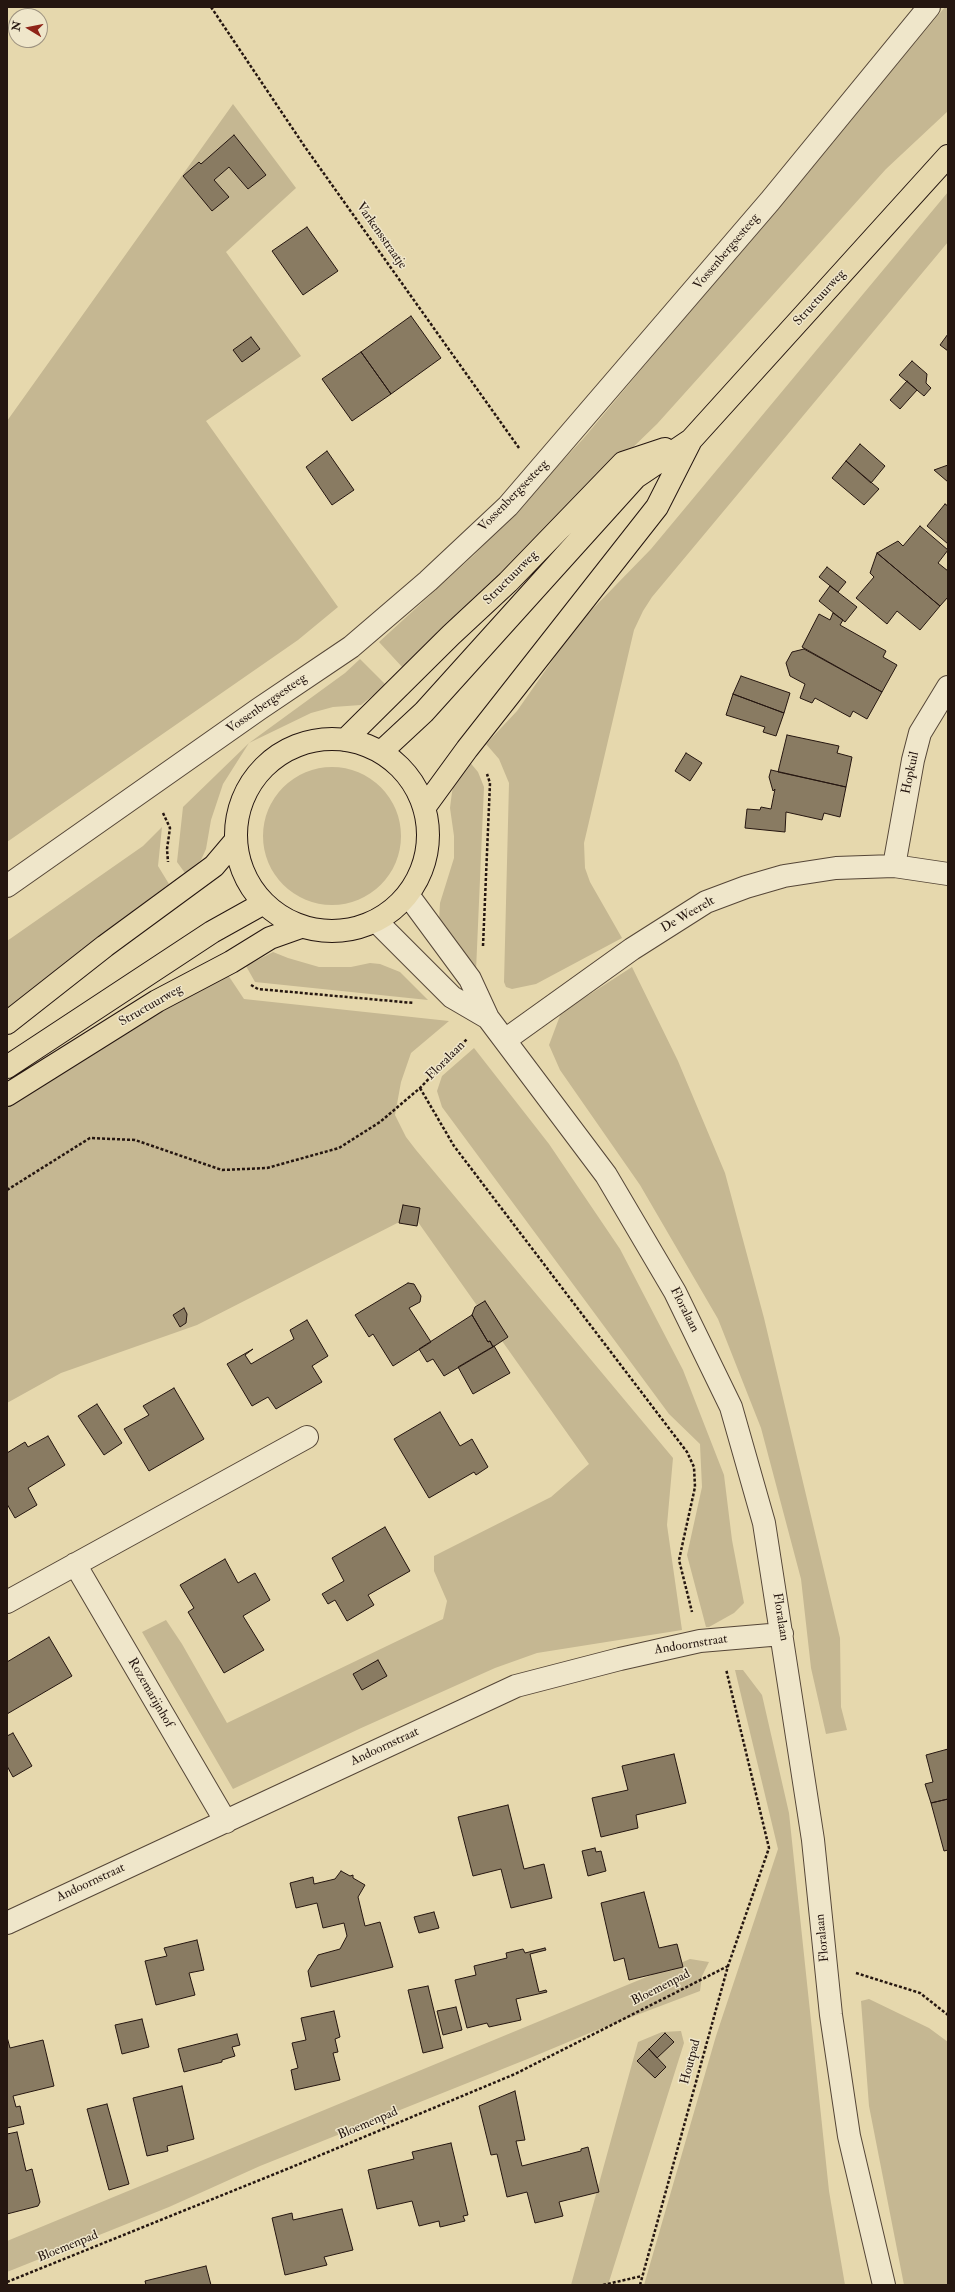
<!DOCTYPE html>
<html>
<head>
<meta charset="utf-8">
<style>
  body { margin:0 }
  #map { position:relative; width:955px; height:2292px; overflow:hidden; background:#e6d8ad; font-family:"IM FELL Double Pica",serif }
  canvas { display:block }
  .frame { position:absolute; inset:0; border:8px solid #251610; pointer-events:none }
  .north { position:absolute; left:8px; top:8px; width:40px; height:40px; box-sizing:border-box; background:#efe6ca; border:1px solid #9e9380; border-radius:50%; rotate:280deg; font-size:11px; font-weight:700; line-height:16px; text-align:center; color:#251610 }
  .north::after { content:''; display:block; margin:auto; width:14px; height:18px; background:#8f2418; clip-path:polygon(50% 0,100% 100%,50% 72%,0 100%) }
</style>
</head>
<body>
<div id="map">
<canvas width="955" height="2292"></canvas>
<div class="frame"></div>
<div class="north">N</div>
</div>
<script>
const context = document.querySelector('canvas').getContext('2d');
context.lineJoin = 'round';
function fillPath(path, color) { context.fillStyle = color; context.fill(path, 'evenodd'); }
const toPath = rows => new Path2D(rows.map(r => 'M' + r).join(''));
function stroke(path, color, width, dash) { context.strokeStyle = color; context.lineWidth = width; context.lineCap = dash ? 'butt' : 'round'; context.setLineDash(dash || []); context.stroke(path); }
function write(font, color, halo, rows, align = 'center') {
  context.font = font + ' "IM FELL Double Pica",serif'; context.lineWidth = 3; context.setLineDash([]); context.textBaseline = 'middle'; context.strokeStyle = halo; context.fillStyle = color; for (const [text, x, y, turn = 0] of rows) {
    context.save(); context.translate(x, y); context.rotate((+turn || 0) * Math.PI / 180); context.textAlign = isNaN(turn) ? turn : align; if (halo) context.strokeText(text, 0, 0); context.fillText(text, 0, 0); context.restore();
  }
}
fillPath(toPath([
  [945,7,948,7,948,111,886,169,657,424,404,669,379,642,474,555,583,439],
  [233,104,296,188,226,252,301,356,206,421,338,607,298,640,7,842,7,421],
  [948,192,948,242,652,597,643,611,634,630,584,843,585,868,590,882,622,938,536,984,512,989,506,987,504,982,509,783,499,759,486,744,517,711,577,625,651,549],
  [360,659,386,685,361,705,333,707,311,713,249,743,223,784,211,820,206,849,201,860,185,873,177,862,183,807,249,743,345,673],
  [468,760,478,772,484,787,476,971,439,921,440,903,454,858,454,836,450,808,452,792,456,774],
  '263 836a69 69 0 1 1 138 0a69 69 0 1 1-138 0Z',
  [162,827,158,866,169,884,89,944,7,1011,7,941,143,846],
  [273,952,288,958,319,967,351,967,370,963,380,964,400,972,428,1000,255,982,246,966],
  [632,967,678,1061,725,1173,764,1318,840,1638,841,1707,847,1730,826,1734,811,1668,801,1579,761,1428,718,1319,640,1185,560,1070,549,1045,561,1013],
  [226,972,244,999,449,1021,411,1053,401,1082,395,1115,406,1137,416,1150,673,1458,667,1525,682,1630,537,1653,495,1668,359,1729,233,1789,142,1632,166,1620,182,1644,227,1723,443,1619,447,1601,434,1571,434,1556,551,1497,589,1464,413,1215,197,1325,61,1373,7,1403,7,1108],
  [474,1048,549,1144,620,1249,683,1370,724,1475,732,1540,744,1603,734,1613,709,1627,706,1627,687,1555,702,1487,700,1444,669,1414,442,1107,437,1091,442,1076],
  [735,1670,743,1670,762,1695,789,1813,829,2191,845,2285,644,2285,716,2036,778,1849],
  [690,1959,709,1962,702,1976,700,1991,592,2032,530,2058,260,2166,169,2207,7,2272,7,2241],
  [869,1999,929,2028,948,2042,948,2285,904,2285,869,2106,861,2001],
  [681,2031,684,2043,608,2285,571,2285,638,2042,662,2032]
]), '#c5b792');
const building = toPath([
  [234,135,266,175,248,189,229,167,214,180,229,197,212,211,183,176,199,162,201,164,234,135],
  [307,227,338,271,303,295,272,251,307,227],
  [411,316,441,358,391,394,361,352,411,316],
  [948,334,948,351,940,345,948,334],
  [251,337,260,349,242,362,233,350,251,337],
  [361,352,391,394,352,421,322,379,361,352],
  [912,361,927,374,926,383,931,388,924,396,899,375,912,361],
  [907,381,917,390,900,409,890,400,907,381],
  [860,444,885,466,871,483,846,461,860,444],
  [327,451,354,490,332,505,306,467,327,451],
  [846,461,879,489,864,505,832,478,846,461],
  [948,465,948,482,934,470,948,465],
  [945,504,948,506,948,544,927,526,945,504],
  [920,526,948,550,938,563,948,571,948,597,940,606,877,553,898,541,903,546,920,526],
  [877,553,940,606,920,630,897,611,887,624,856,598,874,577,870,573,877,553],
  [827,567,846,582,838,592,819,577,827,567],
  [830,586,857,607,845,622,819,601,830,586],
  [833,613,843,620,840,625,886,651,883,657,897,665,882,692,802,647,819,614,830,620,833,613],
  [804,649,882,692,867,719,853,711,850,717,815,698,812,703,800,698,805,684,790,676,786,663,792,652,804,649],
  [741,676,790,693,784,713,733,694,741,676],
  [733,694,784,713,776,736,763,732,765,727,726,715,733,694],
  [787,735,839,746,837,753,852,757,846,787,778,772,787,735],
  [686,753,702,763,690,781,675,771,686,753],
  [771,770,846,787,840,817,824,813,822,820,786,812,785,832,745,828,747,809,760,810,761,807,771,809,775,789,773,791,769,777,771,770],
  [403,1205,420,1208,417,1226,399,1223,403,1205],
  [408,1283,414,1284,421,1296,420,1302,409,1308,431,1342,393,1366,373,1334,369,1337,355,1315,408,1283],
  [485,1301,508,1337,493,1347,490,1341,488,1342,472,1315,475,1307,485,1301],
  [184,1308,187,1314,186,1323,180,1327,173,1315,184,1308],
  [472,1315,488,1342,490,1341,493,1347,444,1376,433,1359,427,1362,419,1349,472,1315],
  [307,1320,328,1356,312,1366,322,1382,276,1409,268,1397,252,1406,227,1364,253,1349,245,1355,251,1364,294,1339,290,1330,307,1320],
  [494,1346,510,1373,473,1394,458,1367,494,1346],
  [174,1388,204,1439,149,1471,124,1429,149,1415,143,1406,174,1388],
  [97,1404,122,1443,104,1455,78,1416,97,1404],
  [440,1412,460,1446,472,1439,488,1467,476,1475,474,1472,429,1498,394,1439,440,1412],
  [48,1436,65,1465,28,1488,37,1505,15,1518,7,1504,7,1453,25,1442,28,1447,48,1436],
  [385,1527,410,1571,368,1595,374,1605,347,1621,335,1600,328,1604,322,1594,344,1581,332,1558,385,1527],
  [225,1559,238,1583,255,1573,270,1600,243,1616,264,1650,224,1673,188,1612,194,1608,180,1585,225,1559],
  [49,1637,72,1676,7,1714,7,1662,49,1637],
  [378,1660,387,1676,362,1690,353,1674,378,1660],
  [13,1733,32,1766,13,1777,7,1766,7,1736,13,1733],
  [948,1749,948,1799,931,1803,925,1784,933,1782,926,1755,948,1749],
  [674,1754,686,1803,636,1815,638,1828,601,1837,592,1798,628,1790,622,1766,674,1754],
  [948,1799,948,1850,944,1851,931,1803,948,1799],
  [508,1805,524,1869,544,1864,552,1898,511,1908,501,1869,473,1876,458,1817,508,1805],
  [595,1848,596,1852,601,1851,606,1871,588,1876,582,1851,595,1848],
  [341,1871,350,1876,353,1875,353,1878,365,1885,358,1897,365,1926,380,1922,393,1967,311,1987,308,1971,318,1955,340,1949,347,1936,344,1923,323,1928,317,1903,296,1908,290,1883,313,1877,314,1884,335,1879,341,1871],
  [644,1892,659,1948,677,1944,683,1967,629,1980,624,1958,614,1961,601,1903,644,1892],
  [434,1912,439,1928,419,1933,414,1917,434,1912],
  [197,1940,204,1970,189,1973,195,1995,156,2005,145,1961,167,1956,164,1948,197,1940],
  [545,1948,546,1950,530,1954,539,1992,546,1990,547,1992,516,1999,521,2020,489,2027,487,2023,467,2028,455,1980,476,1975,474,1966,507,1958,506,1953,523,1949,525,1953,545,1948],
  [428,1986,443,2048,423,2053,408,1990,428,1986],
  [456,2007,462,2030,443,2035,437,2011,456,2007],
  [334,2011,340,2037,335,2039,338,2052,333,2053,340,2080,295,2090,291,2070,298,2068,292,2043,306,2040,301,2018,334,2011],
  [142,2019,149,2047,122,2054,115,2025,142,2019],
  [665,2033,674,2042,657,2058,649,2049,665,2033],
  [237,2034,240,2045,232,2047,235,2056,222,2060,222,2062,184,2072,178,2049,237,2034],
  [7,2037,10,2048,43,2040,54,2086,13,2096,16,2107,20,2106,24,2124,7,2128,7,2037],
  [649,2049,666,2067,655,2078,637,2061,649,2049],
  [182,2086,194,2139,167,2146,168,2151,147,2156,133,2098,182,2086],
  [515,2091,525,2140,516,2141,522,2166,581,2151,581,2149,588,2147,599,2192,559,2202,563,2216,535,2223,527,2192,507,2197,497,2154,491,2155,479,2106,515,2091],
  [107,2104,129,2184,109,2190,87,2109,107,2104],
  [17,2132,26,2171,32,2169,40,2202,38,2206,7,2214,7,2134,17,2132],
  [451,2143,468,2215,463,2216,465,2221,440,2227,439,2221,419,2226,412,2201,377,2209,368,2170,414,2159,412,2152,451,2143],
  [342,2209,353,2250,324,2257,327,2265,285,2275,272,2218,292,2213,293,2220,342,2209],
  [206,2266,211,2285,146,2285,145,2281,206,2266]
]);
fillPath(building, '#897b62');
stroke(building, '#251610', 1);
const minor = toPath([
  [894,866,913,760,920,733,948,687],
  [7,886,259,709,351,647,428,581,508,506,770,201,929,7],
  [408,895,470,979,488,1018,606,1175,675,1292,731,1407,764,1523,813,1840,831,2015,849,2136,884,2285],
  [376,921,452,997,488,1018],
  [505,1040,632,949,706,902,746,887,784,876,836,868,894,866,948,874],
  [75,1564,226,1822],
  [7,1602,307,1437],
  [7,1923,516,1686,620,1659,700,1641,782,1634]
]);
const major = toPath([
  '236 835a96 96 0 1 1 192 0a96 96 0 1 1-192 0Z',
  [345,740,451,635,508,582,623,463,665,449],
  [381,752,424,712,636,477,691,440,948,156],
  [424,808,467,749,657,507,690,442],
  [7,1023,105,946,214,866,236,840],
  [7,1067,212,932,264,903],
  [7,1095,157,1001,231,962,270,938,301,927]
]);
stroke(minor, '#554637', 24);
stroke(major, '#251610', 24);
stroke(toPath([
  [211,7,305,147,519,448],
  [163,813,170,828,167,849,168,862],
  [483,946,490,783,487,774],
  [251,985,258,989,414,1003],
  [420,1088,454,1146,687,1452,694,1467,695,1487,679,1560,692,1612],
  [7,1190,90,1138,135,1140,222,1170,267,1168,339,1148,380,1122,420,1088,467,1039],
  [856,1973,920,1993,948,2015],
  [7,2282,292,2167,515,2074,728,1966],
  [603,2285,642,2276],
  [640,2285,728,1966,769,1848,726,1669]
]), '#251610', 2.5, [3, 2]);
stroke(minor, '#efe6ca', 22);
stroke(major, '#e6d8ad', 22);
write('13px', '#251610', '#efe6ca', [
  ["Varkensstraatje",381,236,55],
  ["Vossenbergsesteeg",727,252,-50],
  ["Structuurweg",820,298,-48],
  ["Vossenbergsesteeg",514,496,-46],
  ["Structuurweg",511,578,-45],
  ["Vossenbergsesteeg",267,704,-35],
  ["Hopkuil",911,773,-78],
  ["De Weerelt",688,915,-30],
  ["Structuurweg",151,1006,-30],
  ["Floralaan",446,1061,-45],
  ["Floralaan",684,1310,63],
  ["Floralaan",780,1617,81],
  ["Andoornstraat",691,1645,-9],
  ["Rozemarijnhof",150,1693,60],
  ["Andoornstraat",385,1747,-25],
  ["Andoornstraat",91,1883,-25],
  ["Floralaan",823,1938,-96],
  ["Bloemenpad",661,1988,-27],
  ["Houtpad",691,2062,-75],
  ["Bloemenpad",368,2124,-23],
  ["Bloemenpad",68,2247,-22]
]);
</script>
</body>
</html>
